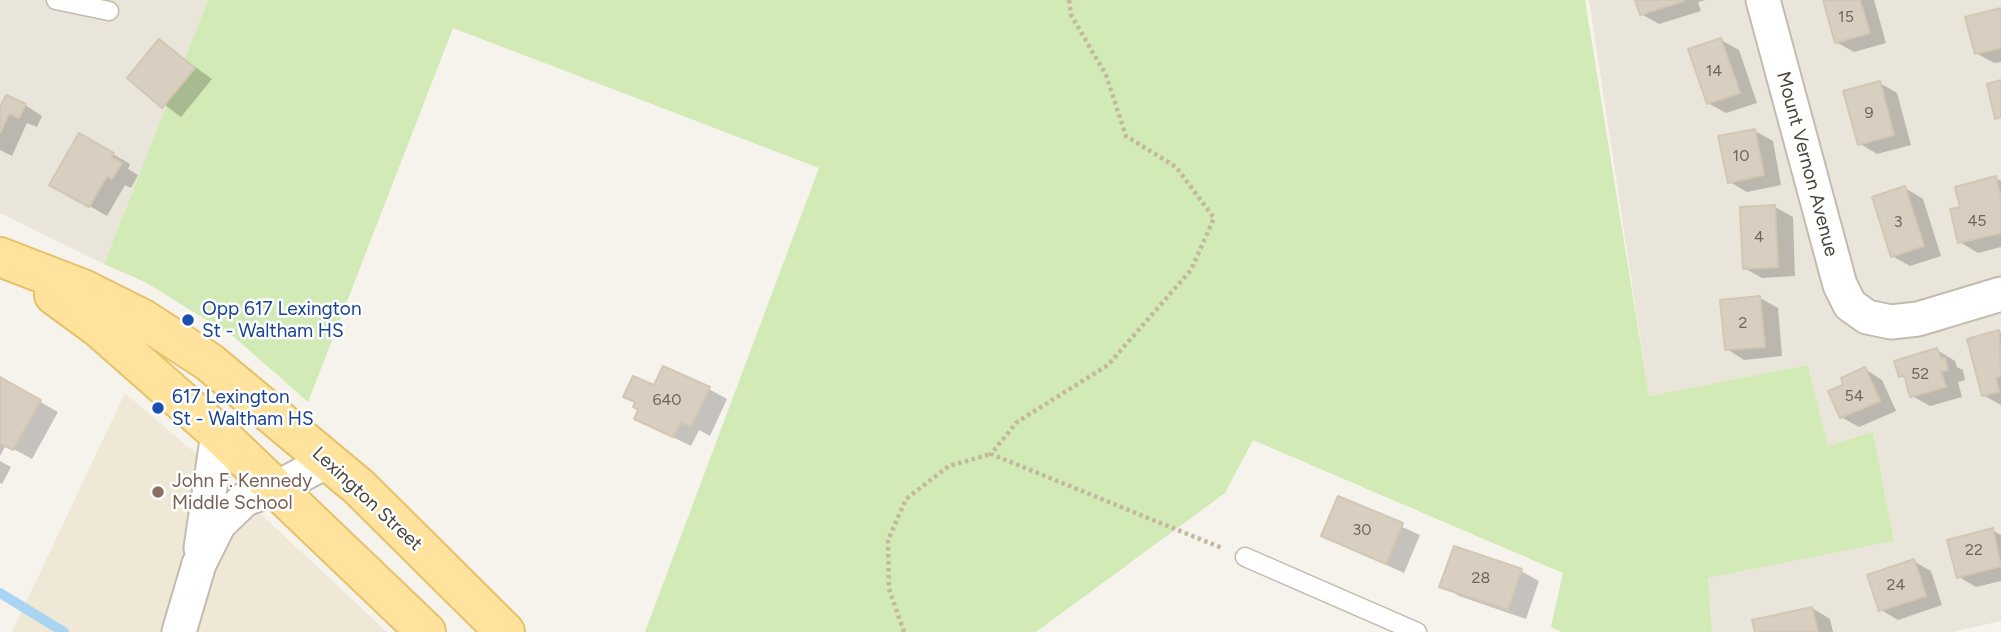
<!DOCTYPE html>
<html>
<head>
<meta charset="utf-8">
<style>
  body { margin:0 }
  canvas { display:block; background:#f6f3ec }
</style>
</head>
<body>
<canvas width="2001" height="632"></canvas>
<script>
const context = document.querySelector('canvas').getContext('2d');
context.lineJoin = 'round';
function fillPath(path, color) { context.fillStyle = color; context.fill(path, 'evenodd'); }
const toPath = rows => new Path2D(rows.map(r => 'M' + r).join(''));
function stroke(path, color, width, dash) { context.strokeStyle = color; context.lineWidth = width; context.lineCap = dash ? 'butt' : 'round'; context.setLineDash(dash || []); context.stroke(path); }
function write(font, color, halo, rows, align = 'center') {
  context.font = font + ' Figtree,sans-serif'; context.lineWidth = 5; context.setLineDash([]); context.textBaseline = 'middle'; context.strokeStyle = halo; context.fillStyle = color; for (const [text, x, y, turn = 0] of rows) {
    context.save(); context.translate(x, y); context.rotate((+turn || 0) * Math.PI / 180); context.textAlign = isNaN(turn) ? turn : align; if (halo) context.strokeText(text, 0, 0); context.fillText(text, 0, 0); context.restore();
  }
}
fillPath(toPath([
  [0,0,208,0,104,264,0,213],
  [1589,0,2001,0,2001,621,1952,632,1712,632,1708,578,1894,541,1873,432,1828,447,1808,365,1649,396]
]), '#eae5da');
fillPath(toPath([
  [125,393,201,458,387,632,12,632]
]), '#efe8d6');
fillPath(toPath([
  [208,0,1585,0,1649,396,1808,365,1828,446,1873,432,1894,541,1708,578,1712,632,1562,632,1551,627,1563,573,1253,440,1225,493,1036,632,645,632,819,168,453,28,308,402,234,337,145,282,104,264]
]), '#d2eab5');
fillPath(toPath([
  [1637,0,1706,0,1698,2,1701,11,1659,24,1641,14],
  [1824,0,1874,0,1886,43,1854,52,1836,42],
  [2001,10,2001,62,1994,63,1976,53],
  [1721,40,1739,50,1757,103,1726,113,1708,103],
  [159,41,212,79,181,117,129,78],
  [1880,83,1897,93,1911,145,1877,154,1859,143],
  [25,105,42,116,37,127,27,123,12,156,0,150,0,109],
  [1755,131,1773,141,1781,185,1747,192,1730,182],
  [80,135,130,164,128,169,138,175,131,188,125,185,107,216,52,184],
  [1995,178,2001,181,2001,247,1978,253,1960,242,1962,208],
  [1905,188,1923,199,1941,256,1910,266,1892,256],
  [1775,207,1793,217,1795,276,1762,278,1744,268],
  [1760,298,1778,308,1782,356,1744,360,1727,349],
  [1999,332,2001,333,2001,405,1983,395,1969,340],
  [1937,350,1955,361,1957,367,1963,370,1965,380,1958,382,1962,397,1930,406,1912,396,1907,380,1900,375],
  [1865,369,1882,380,1896,411,1859,427,1841,417,1846,386],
  [0,379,58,412,32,459,6,445,0,456],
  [655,388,709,389,727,399,710,436,699,430,691,446,636,419],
  [0,461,11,467,2,484,0,483],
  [1339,498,1420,535,1404,573,1323,536],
  [1992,530,2001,535,2001,581,1976,587,1959,577],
  [1913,561,1931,571,1942,605,1898,620,1881,610],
  [1521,571,1539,581,1526,619,1459,596,1442,586],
  [1812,608,1830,619,1833,632,1757,632]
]), '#0003');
stroke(toPath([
  [0,593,64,632]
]), '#a9d4f2', 10);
const building = toPath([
  [1635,0,1684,0,1684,1,1640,15,1635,0],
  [1823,0,1860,0,1870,33,1835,43,1823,0],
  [2001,8,2001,48,1975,54,1965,17,2001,8],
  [1721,38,1740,93,1707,104,1688,49,1721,38],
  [159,39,195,68,162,108,127,78,159,39],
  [2001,80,2001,117,1995,119,1987,84,2001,80],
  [1880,81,1894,135,1858,145,1843,91,1880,81],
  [6,95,26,104,19,118,9,114,0,133,0,107,6,95],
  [1755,129,1764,175,1728,183,1718,136,1755,129],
  [79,133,114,153,111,157,122,163,112,179,107,176,89,207,49,185,79,133],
  [1996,176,2001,198,2001,233,1958,243,1950,209,1960,207,1955,187,1996,176],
  [1905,186,1924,246,1891,257,1872,197,1905,186],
  [1775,205,1778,267,1743,269,1740,207,1775,205],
  [1760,296,1765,347,1725,350,1720,300,1760,296],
  [1999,330,2001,376,1996,378,1999,392,1982,396,1967,339,1999,330],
  [1937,348,1941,359,1945,358,1948,370,1941,372,1946,387,1910,397,1904,375,1899,377,1894,361,1937,348],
  [663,366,710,387,691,427,681,422,673,437,634,419,638,410,633,407,635,402,623,397,633,376,654,385,663,366],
  [1865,367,1880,401,1840,418,1828,391,1843,385,1841,378,1865,367],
  [0,377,41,400,13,450,0,443,0,377],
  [1338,496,1403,523,1386,564,1321,536,1338,496],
  [1993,528,2001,566,1957,578,1947,540,1993,528],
  [1454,546,1522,569,1508,610,1439,587,1454,546],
  [1914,559,1926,596,1879,611,1867,575,1914,559],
  [1812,607,1818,632,1755,632,1752,620,1812,607]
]);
fillPath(building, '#d8cfc1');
stroke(building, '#d3c7b4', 2);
const lane = toPath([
  [56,0,109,11],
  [1245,557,1417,632]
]);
const street = toPath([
  [1763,0,1840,285,1850,305,1867,317,1891,322,1918,319,2001,294],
  [201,548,218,433],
  [179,632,199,564,219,524,245,499,277,488,327,461]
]);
const primary = toPath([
  [0,257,83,289,143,319,209,362,359,487,505,632],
  [54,295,99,328,218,433,426,632]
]);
stroke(lane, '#c2bbae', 21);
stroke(street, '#c2bbae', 37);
stroke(primary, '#e6c16a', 42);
stroke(toPath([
  [1069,0,1071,15,1106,75,1126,136,1176,167,1214,218,1191,270,1108,365,1017,422,991,454,1222,548],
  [904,632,889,589,888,540,906,499,949,466,991,454]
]), '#c4b79f', 4.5, [3.5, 3.5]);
stroke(lane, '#fff', 18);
stroke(street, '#fff', 33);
stroke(primary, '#ffe39c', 38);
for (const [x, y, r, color] of [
  [188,320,7,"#1a4fb4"],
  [158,408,7,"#1a4fb4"],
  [158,492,7,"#8d6e63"]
]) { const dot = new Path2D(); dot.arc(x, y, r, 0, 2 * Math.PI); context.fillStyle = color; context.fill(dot); stroke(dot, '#fff', 2.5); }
write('16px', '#6e675b', null, [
  ["15",1846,17],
  ["14",1714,71],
  ["9",1869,113],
  ["10",1741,156],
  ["45",1977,221],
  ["3",1898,222],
  ["4",1759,237],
  ["2",1743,323],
  ["52",1920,374],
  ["54",1854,396],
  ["640",667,400],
  ["30",1362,530],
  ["22",1974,550],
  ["28",1481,578],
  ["24",1896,585]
]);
write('19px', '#4b4439', '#fff', [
  ["Mount Vernon Avenue",1807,164,75],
  ["Lexington Street",367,499,43]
]);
write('19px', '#164399', '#fff', [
  ["Opp 617 Lexington",202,309],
  ["St - Waltham HS",202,331],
  ["617 Lexington",172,397],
  ["St - Waltham HS",172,419]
], 'left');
write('19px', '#785e54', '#fff', [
  ["John F. Kennedy",172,481],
  ["Middle School",172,503]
], 'left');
</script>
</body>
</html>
